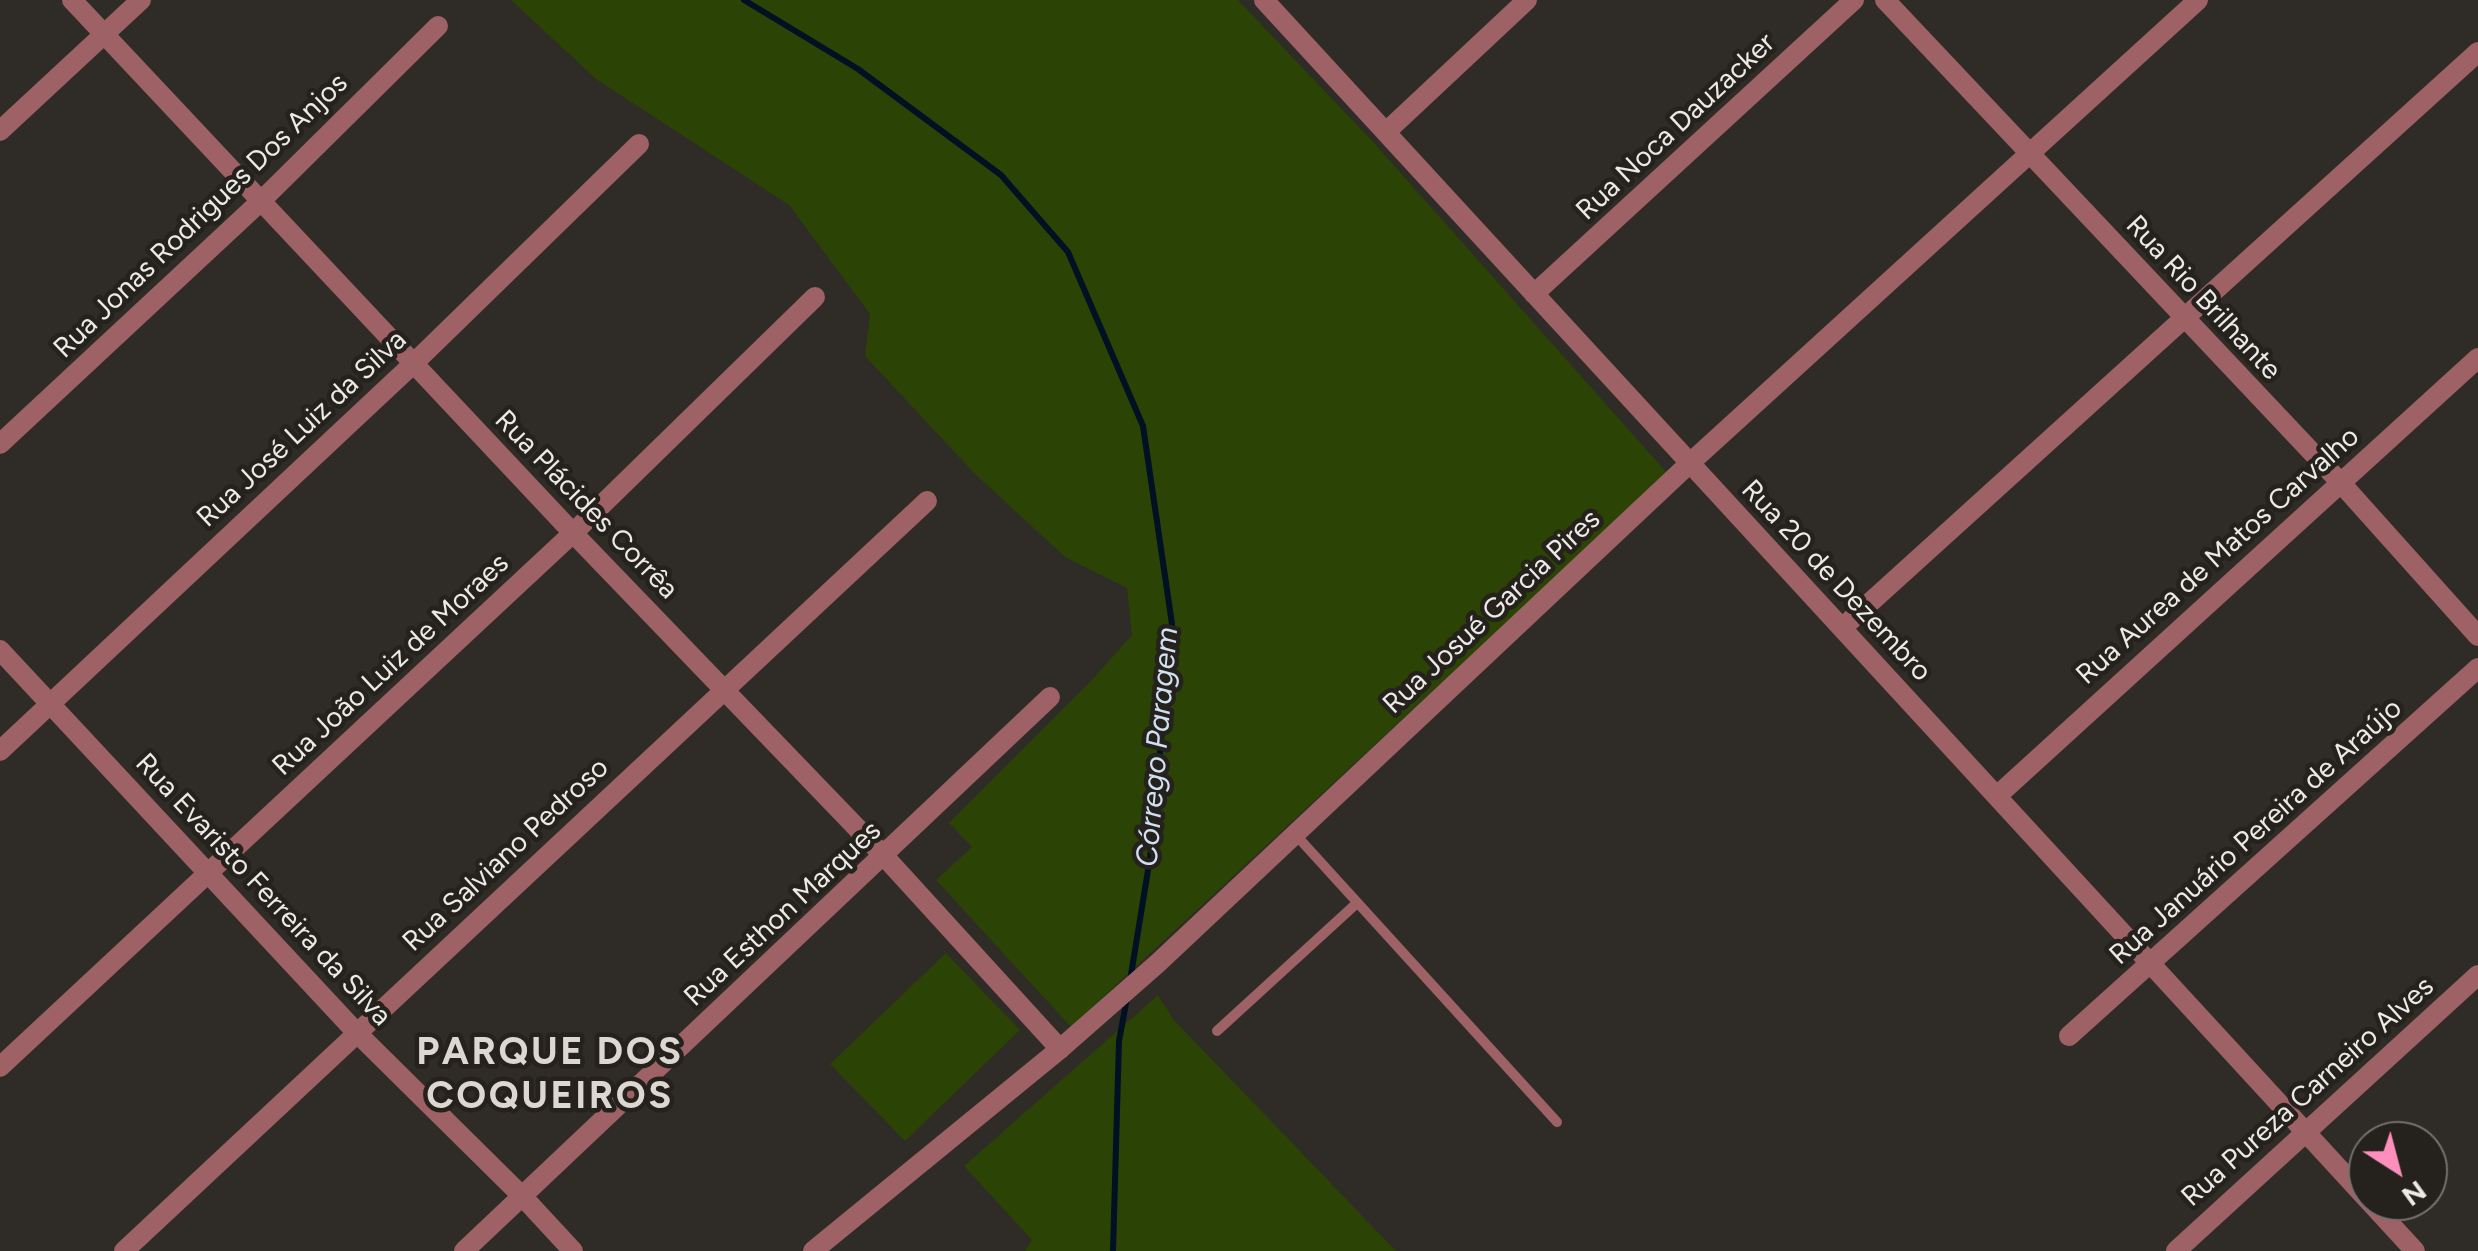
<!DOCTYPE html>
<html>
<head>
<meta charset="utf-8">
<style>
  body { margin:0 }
  #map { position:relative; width:2478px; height:1251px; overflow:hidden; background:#2f2b26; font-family:Figtree,sans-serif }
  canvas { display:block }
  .north { position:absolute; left:2348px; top:1121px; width:100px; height:100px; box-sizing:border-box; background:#25211d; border:2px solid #75716e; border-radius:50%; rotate:144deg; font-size:28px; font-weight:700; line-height:40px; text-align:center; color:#eceae7 }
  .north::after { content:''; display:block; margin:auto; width:35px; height:45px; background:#fe8ebb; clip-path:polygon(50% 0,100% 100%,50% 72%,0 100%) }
</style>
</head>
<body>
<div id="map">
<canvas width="2478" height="1251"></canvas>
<div class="north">N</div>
</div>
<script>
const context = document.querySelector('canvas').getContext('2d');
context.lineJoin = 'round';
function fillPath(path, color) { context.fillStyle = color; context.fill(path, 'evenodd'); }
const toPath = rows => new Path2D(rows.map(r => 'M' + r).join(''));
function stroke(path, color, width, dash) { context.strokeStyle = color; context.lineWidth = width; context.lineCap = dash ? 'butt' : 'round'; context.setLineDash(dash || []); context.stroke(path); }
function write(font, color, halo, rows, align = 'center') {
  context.font = font + ' Figtree,sans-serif'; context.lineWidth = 9; context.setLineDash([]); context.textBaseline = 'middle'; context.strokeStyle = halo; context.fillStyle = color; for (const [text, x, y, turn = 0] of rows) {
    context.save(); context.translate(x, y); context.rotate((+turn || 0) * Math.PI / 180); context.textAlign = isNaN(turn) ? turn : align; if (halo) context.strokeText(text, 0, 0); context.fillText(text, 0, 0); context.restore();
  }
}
fillPath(toPath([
  [511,0,1238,0,1375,144,1667,473,1071,1027,936,880,972,847,949,823,1090,682,1132,635,1127,588,1065,557,973,472,865,356,870,314,789,205,596,79],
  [946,953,1020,1030,905,1141,830,1064],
  [1158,995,1173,1019,1396,1251,1025,1251,1032,1240,964,1166]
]), '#2b4304');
stroke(toPath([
  [744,0,858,69,1001,175,1068,252,1143,426,1172,624,1150,858,1130,981],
  [1113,1251,1119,1041,1127,998]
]), '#011123', 6);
stroke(toPath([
  [1295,834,1557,1122],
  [1217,1031,1357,903]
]), '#9d6166', 10);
stroke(toPath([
  [72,0,573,533,884,856,1060,1049],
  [1264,0,2368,1200],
  [1885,0,2340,482,2478,636],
  [1386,132,1527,0],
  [1534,294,1854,0],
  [0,444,261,201,438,26],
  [1842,628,2478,52],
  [0,751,414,363,639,144],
  [1997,796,2478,358],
  [2069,1036,2478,668],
  [0,1067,573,533,815,297],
  [2369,1201,2415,1251],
  [124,1251,927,501],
  [464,1251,1050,697],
  [2176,1251,2478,975]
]), '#9d6166', 20);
stroke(toPath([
  [0,131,141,0],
  [0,650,356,1032,523,1197,573,1251],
  [813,1251,1060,1049,1158,963,1690,463,2198,0]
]), '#9d6166', 20);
write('28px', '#eceae7', '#25211d', [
  ["Rua Noca Dauzacker",1676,127,-43],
  ["Rua Jonas Rodrigues Dos Anjos",201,216,-44],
  ["Rua Rio Brilhante",2203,298,47],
  ["Rua José Luiz da Silva",302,429,-43],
  ["Rua Plácides Corrêa",586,505,46],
  ["Rua Aurea de Matos Carvalho",2218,556,-42],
  ["Rua 20 de Dezembro",1836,581,47],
  ["Rua Josué Garcia Pires",1492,612,-43],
  ["Rua João Luiz de Moraes",391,665,-43],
  ["Rua Januário Pereira de Araújo",2256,832,-42],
  ["Rua Salviano Pedroso",506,855,-43],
  ["Rua Evaristo Ferreira da Silva",263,890,47],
  ["Rua Esthon Marques",783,914,-43],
  ["Rua Pureza Carneiro Alves",2308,1092,-42]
]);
write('italic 30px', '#d1e1f2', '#25211d', [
  ["Córrego Paragem",1158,747,-85]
]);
context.letterSpacing = '2.5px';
write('bold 38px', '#dcd7d1', '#25211d', [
  ["PARQUE DOS",550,1053],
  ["COQUEIROS",550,1097]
]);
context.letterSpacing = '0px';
</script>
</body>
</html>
